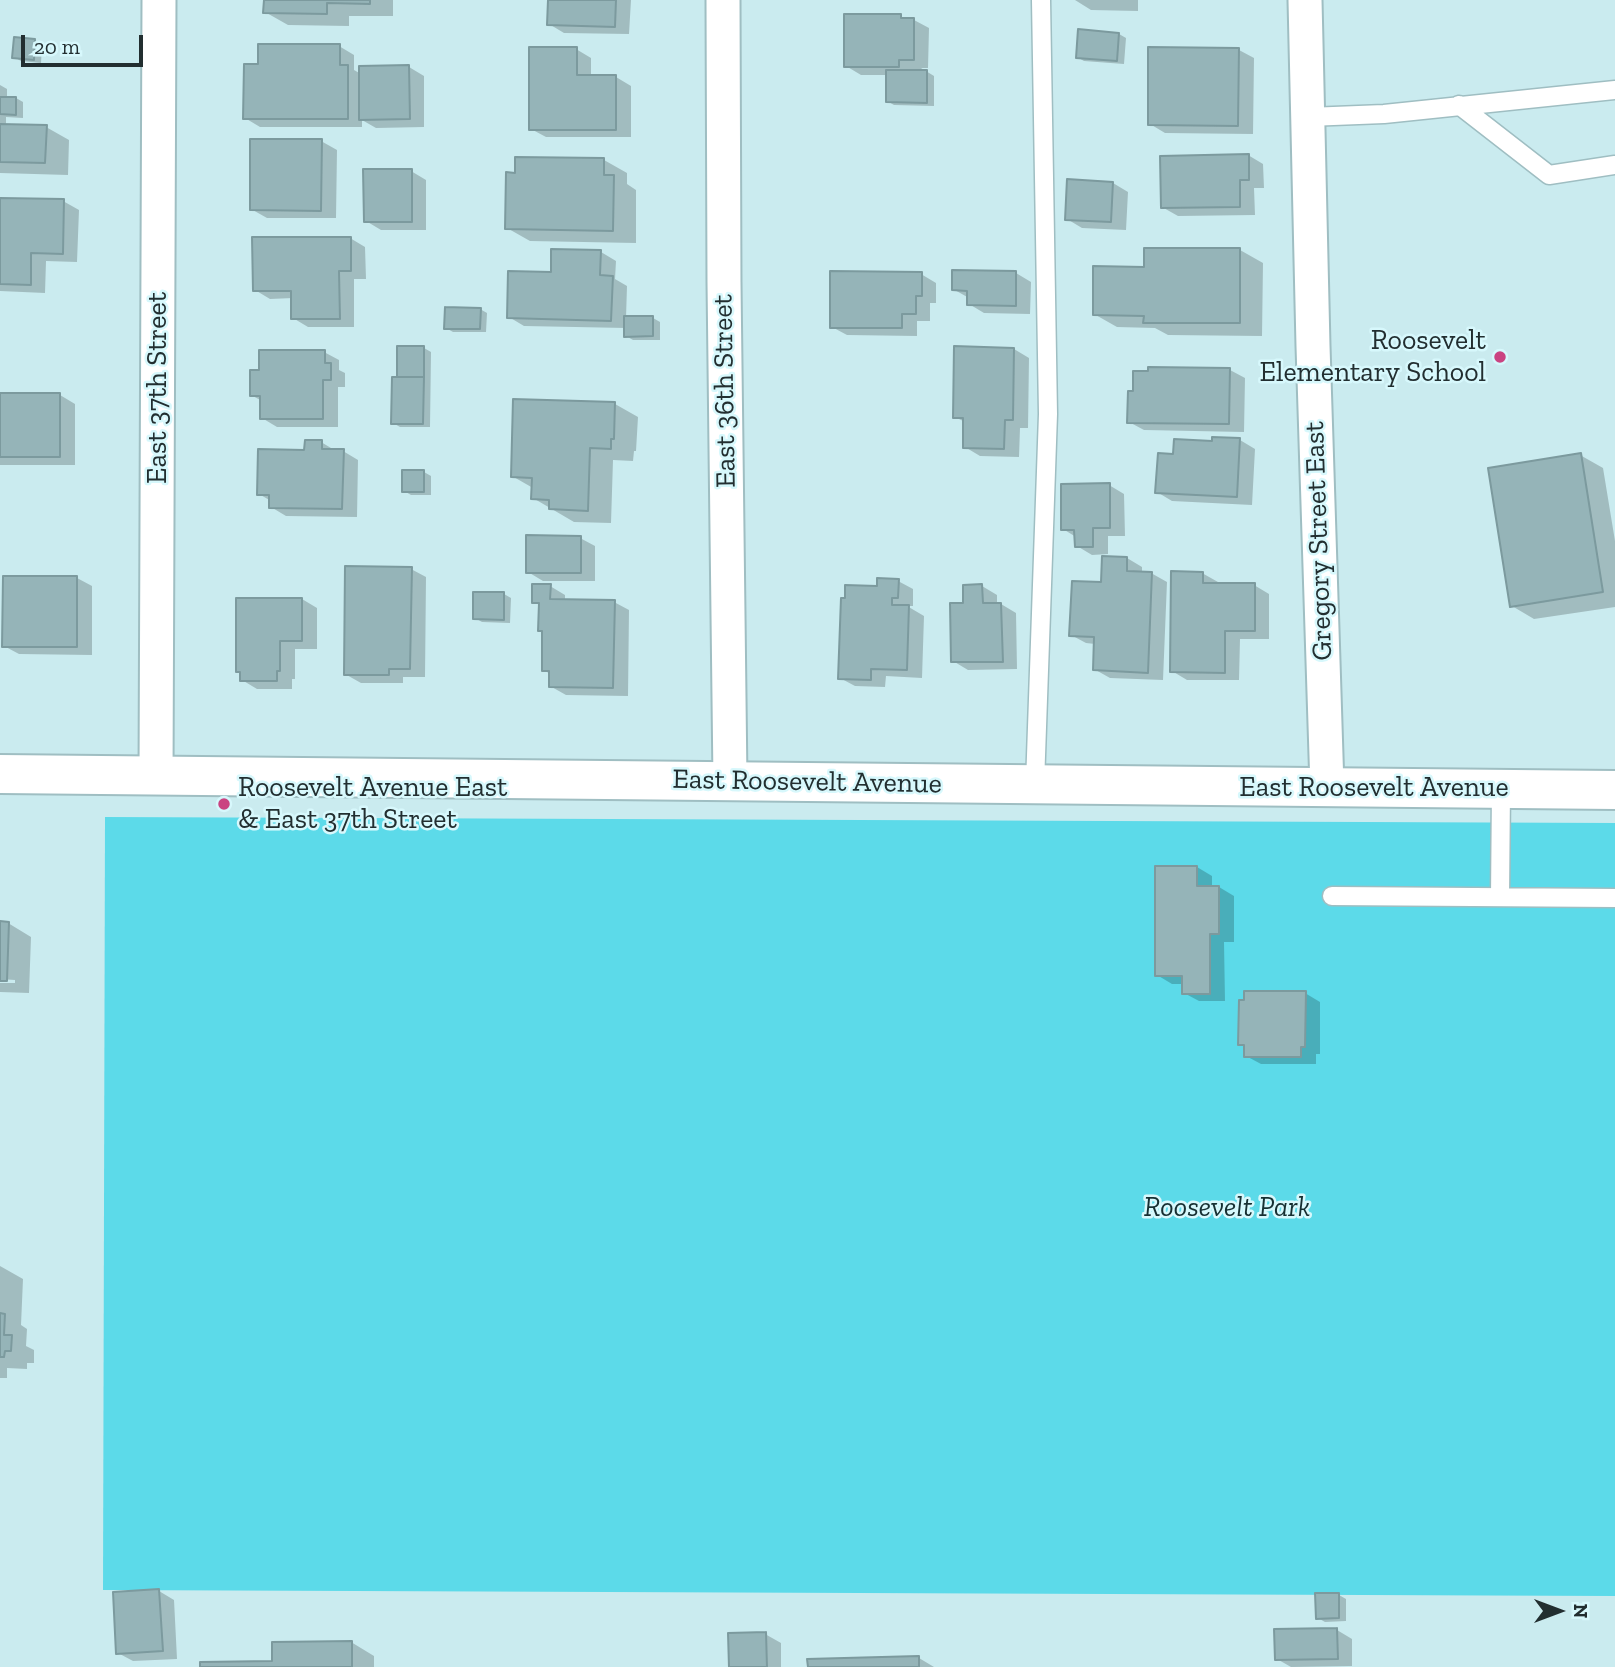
<!DOCTYPE html>
<html>
<head>
<meta charset="utf-8">
<style>
  body { margin:0 }
  #map { position:relative; width:1615px; height:1667px; overflow:hidden; background:#caebef; font-family:"Zilla Slab",serif }
  canvas { display:block }
  .north { position:absolute; left:1524px; top:1576px; width:70px; height:70px; -webkit-text-stroke:5px #d7f8fc; paint-order:stroke; rotate:90deg; font-size:19px; font-weight:700; line-height:28px; text-align:center; color:#222e30 }
  .north::after { content:''; display:block; margin:auto; width:24px; height:32px; background:#222e30; clip-path:polygon(50% 0,100% 100%,50% 72%,0 100%) }
  .scale { position:absolute; left:21px; top:35px; width:122px; height:32px; box-sizing:border-box; border:4px solid #222e30; border-top:0; padding-left:9px; font-size:21px; line-height:24px; white-space:nowrap; color:#222e30; -webkit-text-stroke:5px #d7f8fc; paint-order:stroke }
</style>
</head>
<body>
<div id="map">
<canvas width="1615" height="1667"></canvas>
<div class="north">N</div>
<div class="scale">20 m</div>
</div>
<script>
const context = document.querySelector('canvas').getContext('2d');
context.lineJoin = 'round';
function fillPath(path, color) { context.fillStyle = color; context.fill(path, 'evenodd'); }
const toPath = rows => new Path2D(rows.map(r => 'M' + r).join(''));
function stroke(path, color, width, dash) { context.strokeStyle = color; context.lineWidth = width; context.lineCap = dash ? 'butt' : 'round'; context.setLineDash(dash || []); context.stroke(path); }
function write(font, color, halo, rows, align = 'center') {
  context.font = font + ' "Zilla Slab",serif'; context.lineWidth = 5; context.setLineDash([]); context.textBaseline = 'middle'; context.strokeStyle = halo; context.fillStyle = color; for (const [text, x, y, turn = 0] of rows) {
    context.save(); context.translate(x, y); context.rotate((+turn || 0) * Math.PI / 180); context.textAlign = isNaN(turn) ? turn : align; if (halo) context.strokeText(text, 0, 0); context.fillText(text, 0, 0); context.restore();
  }
}
fillPath(toPath([
  [105,817,1615,823,1615,1596,103,1590]
]), '#5cdae9');
fillPath(toPath([
  [265,0,393,0,393,16,349,16,349,26,288,25,265,12],
  [550,0,631,0,629,34,564,33,549,24],
  [1075,0,1138,0,1138,11,1091,10],
  [900,16,907,20,914,20,929,28,928,68,921,68,934,76,934,106,894,105,887,101,887,75,861,75,846,66],
  [1119,34,1126,38,1124,64,1084,61,1077,57],
  [35,41,42,45,41,63,21,61,14,57],
  [339,46,354,55,354,70,361,74,409,67,424,76,424,127,376,128,362,120,362,127,260,127,245,118,260,65],
  [576,49,591,58,591,77,616,77,631,86,631,137,546,137,531,129],
  [1239,50,1254,58,1253,134,1165,133,1150,124],
  [0,85,7,89,7,98,16,98,23,102,23,118,6,117,6,126,46,127,69,140,68,175,0,173],
  [321,141,337,150,336,218,267,218,251,209],
  [1248,155,1263,164,1264,188,1254,188,1255,215,1178,216,1162,207],
  [604,160,627,173,627,184,636,190,636,243,530,241,507,228,516,175],
  [411,171,426,180,426,230,381,230,366,221],
  [1113,183,1128,192,1126,230,1082,228,1067,219],
  [0,199,63,201,79,210,77,262,46,261,45,293,0,291],
  [350,238,365,247,366,279,354,279,354,327,308,327,293,318,293,298,270,299,255,290],
  [1240,250,1263,263,1262,336,1168,335,1155,328,1117,327,1094,314],
  [601,252,616,261,615,279,627,286,626,318,653,318,660,322,660,340,633,340,626,336,626,328,524,326,509,317,553,274],
  [1016,273,1031,282,1030,314,984,313,969,304,969,298,953,289],
  [921,274,936,283,936,303,930,303,930,321,917,321,917,336,847,335,832,327],
  [480,309,487,313,486,332,453,332,446,328],
  [424,348,431,352,430,427,400,427,393,423,399,379],
  [1014,349,1029,358,1028,428,1020,428,1019,457,980,456,965,447,965,422,955,417],
  [324,352,339,360,339,370,345,373,345,387,338,387,338,427,277,427,262,418,262,401,251,395,260,372],
  [1230,370,1245,378,1244,432,1144,430,1129,422],
  [0,395,60,395,75,404,75,465,0,465],
  [615,404,638,417,636,451,634,451,633,461,613,460,611,523,574,522,533,498,533,488,512,476],
  [1240,440,1255,449,1252,505,1172,501,1157,492,1175,456,1214,443],
  [321,442,336,451,343,451,358,460,357,517,286,516,271,507,271,501,259,494,306,451],
  [1580,455,1603,468,1615,541,1615,607,1534,619,1512,606],
  [424,472,431,476,431,495,411,495,404,491],
  [1109,485,1124,494,1125,536,1108,536,1108,554,1092,555,1077,546,1076,537,1063,529],
  [580,538,595,546,595,581,543,581,528,572],
  [1127,558,1142,567,1142,573,1151,573,1167,582,1163,680,1110,678,1094,669,1095,644,1086,643,1071,635],
  [411,569,426,577,425,677,403,677,403,683,361,683,345,674],
  [1202,573,1218,582,1218,585,1254,585,1269,594,1269,639,1240,639,1239,680,1187,680,1172,671],
  [4,578,77,578,92,586,92,655,19,654,4,646],
  [898,581,913,589,913,606,907,606,924,616,922,678,886,676,885,687,855,686,840,678],
  [550,586,565,595,565,601,614,602,629,610,628,696,566,695,550,686,550,674,544,670,544,632,540,630,541,606,534,602],
  [982,586,997,595,997,604,1001,604,1016,613,1017,669,968,670,953,661,965,604],
  [504,594,511,598,510,623,482,622,475,618],
  [302,599,317,608,317,649,295,649,295,679,292,679,292,689,257,689,242,680],
  [1197,867,1212,876,1212,887,1219,887,1234,896,1234,942,1224,942,1225,1001,1199,1001,1184,993,1184,984,1172,984,1157,975,1157,868],
  [0,923,8,923,31,937,29,993,0,992,0,983,15,983,15,980,0,979],
  [1305,993,1320,1002,1320,1054,1316,1054,1316,1064,1261,1064,1246,1056,1246,1047,1240,1044],
  [0,1266,23,1279,21,1325,27,1329,26,1346,34,1350,34,1363,27,1363,27,1369,7,1368,7,1378,0,1378],
  [159,1591,174,1600,177,1659,133,1661,118,1653],
  [1339,1595,1346,1599,1346,1621,1325,1622,1318,1618],
  [1337,1630,1352,1639,1352,1666,1291,1667,1277,1659],
  [765,1634,781,1643,781,1667,731,1667],
  [351,1642,374,1656,374,1667,202,1667,274,1663],
  [919,1658,934,1667,809,1667]
]), '#0003');
const building = toPath([
  [264,0,370,0,370,4,327,3,327,14,263,13,264,0],
  [548,0,616,0,615,27,547,25,548,0],
  [844,14,901,14,901,18,914,18,914,60,899,60,899,67,844,67,844,14],
  [1078,29,1119,33,1117,61,1076,58,1078,29],
  [14,37,35,39,34,60,12,58,14,37],
  [258,44,340,44,340,65,348,65,348,119,243,119,244,64,258,64,258,44],
  [529,47,577,47,577,75,616,75,616,130,529,130,529,47],
  [1148,47,1239,48,1238,126,1148,125,1148,47],
  [409,65,410,119,359,120,359,66,409,65],
  [886,70,927,70,927,103,886,102,886,70],
  [0,97,16,97,16,115,0,114,0,97],
  [0,124,47,125,45,163,0,162,0,124],
  [250,139,322,139,321,211,250,210,250,139],
  [1249,154,1249,180,1240,180,1240,207,1161,208,1160,156,1249,154],
  [515,157,604,158,604,175,614,175,613,231,505,229,506,172,515,173,515,157],
  [363,169,412,169,412,222,364,222,363,169],
  [1067,179,1113,182,1111,222,1065,220,1067,179],
  [0,198,64,199,63,254,31,253,31,285,0,284,0,198],
  [252,237,351,237,351,271,339,271,340,319,291,319,291,291,253,291,252,237],
  [1144,248,1240,248,1240,323,1143,323,1144,316,1093,315,1093,266,1144,267,1144,248],
  [551,249,601,250,600,275,613,276,611,321,507,318,508,271,551,272,551,249],
  [952,270,1016,271,1016,306,967,305,967,291,952,290,952,270],
  [830,271,922,272,922,296,916,296,916,314,902,314,902,328,830,328,830,271],
  [445,307,481,308,480,329,444,329,445,307],
  [624,316,653,316,653,336,624,337,624,316],
  [397,346,424,346,424,377,397,377,397,346],
  [954,346,1014,348,1013,420,1005,420,1004,449,963,448,963,418,953,418,954,346],
  [259,350,325,350,325,363,331,363,331,380,323,380,323,419,260,419,260,396,250,396,250,370,259,370,259,350],
  [1148,367,1230,368,1229,424,1127,423,1128,391,1133,391,1133,371,1148,371,1148,367],
  [392,377,424,377,423,424,391,424,392,377],
  [0,393,60,393,60,457,0,457,0,393],
  [513,399,615,402,614,439,611,439,611,449,590,448,588,511,549,509,549,500,531,499,532,478,511,477,513,399],
  [1212,437,1240,438,1237,497,1155,493,1158,453,1173,454,1174,439,1212,441,1212,437],
  [305,440,322,440,322,449,344,449,342,509,269,508,269,495,257,495,258,449,304,450,305,440],
  [1581,453,1603,592,1510,607,1488,468,1581,453],
  [402,470,424,470,424,492,402,492,402,470],
  [1110,483,1110,528,1093,528,1093,547,1075,547,1074,530,1061,530,1061,484,1110,483],
  [526,535,581,536,581,573,526,573,526,535],
  [1102,556,1127,557,1127,571,1152,572,1148,673,1093,670,1094,637,1069,636,1072,581,1101,582,1102,556],
  [345,566,412,567,410,669,389,669,389,675,344,675,345,566],
  [1171,571,1203,572,1203,583,1255,583,1255,631,1225,631,1225,673,1170,672,1171,571],
  [3,576,77,576,77,647,2,647,3,576],
  [877,578,899,579,898,598,892,598,892,605,909,605,907,670,871,669,871,680,838,679,841,598,845,598,845,585,877,586,877,578],
  [532,584,551,584,550,599,615,600,613,688,549,687,549,671,542,671,542,631,538,631,539,603,532,603,532,584],
  [982,584,983,603,1001,603,1003,662,951,662,950,603,963,603,963,585,982,584],
  [473,592,504,592,504,620,473,619,473,592],
  [236,598,302,598,302,641,280,641,280,671,277,671,277,681,240,681,240,672,236,672,236,598],
  [1155,866,1197,866,1197,886,1219,886,1219,934,1210,934,1210,994,1182,994,1182,976,1155,976,1155,866],
  [0,921,9,922,7,981,0,981,0,921],
  [1244,991,1306,991,1305,1047,1301,1047,1301,1057,1244,1057,1244,1045,1238,1045,1239,1000,1244,1000,1244,991],
  [0,1313,5,1314,4,1335,12,1335,11,1351,5,1351,4,1357,0,1357,0,1313],
  [159,1589,163,1651,116,1654,113,1592,159,1589],
  [1315,1593,1339,1593,1339,1618,1316,1619,1315,1593],
  [1337,1628,1338,1659,1275,1660,1274,1629,1337,1628],
  [766,1632,767,1667,729,1667,728,1633,766,1632],
  [352,1641,352,1667,200,1667,200,1662,272,1661,272,1642,352,1641],
  [919,1656,919,1667,808,1667,807,1659,919,1656]
]);
fillPath(building, '#95b4b8');
stroke(building, '#7c9a9e', 2);
const service = toPath([
  [1459,105,1549,175,1615,165],
  [1308,117,1384,114,1615,90],
  [1035,784,1048,414,1041,0],
  [1332,896,1615,898],
  [1500,897,1501,789]
]);
const minor = toPath([
  [723,0,724,282,730,781],
  [1305,0,1313,346,1327,787],
  [156,776,159,0]
]);
const tertiary = toPath([
  [0,774,1615,790]
]);
stroke(service, '#9fbec2', 21);
stroke(minor, '#9fbec2', 37);
stroke(tertiary, '#9fbec2', 42);
stroke(service, '#fff', 18);
stroke(minor, '#fff', 33);
stroke(tertiary, '#fff', 38);
for (const [x, y, r, color] of [
  [1500,357,7,"#ca4381"],
  [224,804,7,"#ca4381"]
]) { const dot = new Path2D(); dot.arc(x, y, r, 0, 2 * Math.PI); context.fillStyle = color; context.fill(dot); stroke(dot, '#d7f8fc', 2.5); }
write('28px', '#222e30', '#d7f8fc', [
  ["Roosevelt",1486,341],
  ["Elementary School",1486,373],
  ["Roosevelt Avenue East",238,788,"left"],
  ["& East 37th Street",238,820,"left"]
], 'right');
write('28px', '#222e30', '#d7f8fc', [
  ["East 37th Street",158,388,-90],
  ["East 36th Street",725,391,-91],
  ["Gregory Street East",1319,541,-92],
  ["East Roosevelt Avenue",807,782,1],
  ["East Roosevelt Avenue",1374,788]
]);
write('italic 28px', '#162f32', '#d7f8fc', [
  ["Roosevelt Park",1227,1208]
]);
</script>
</body>
</html>
